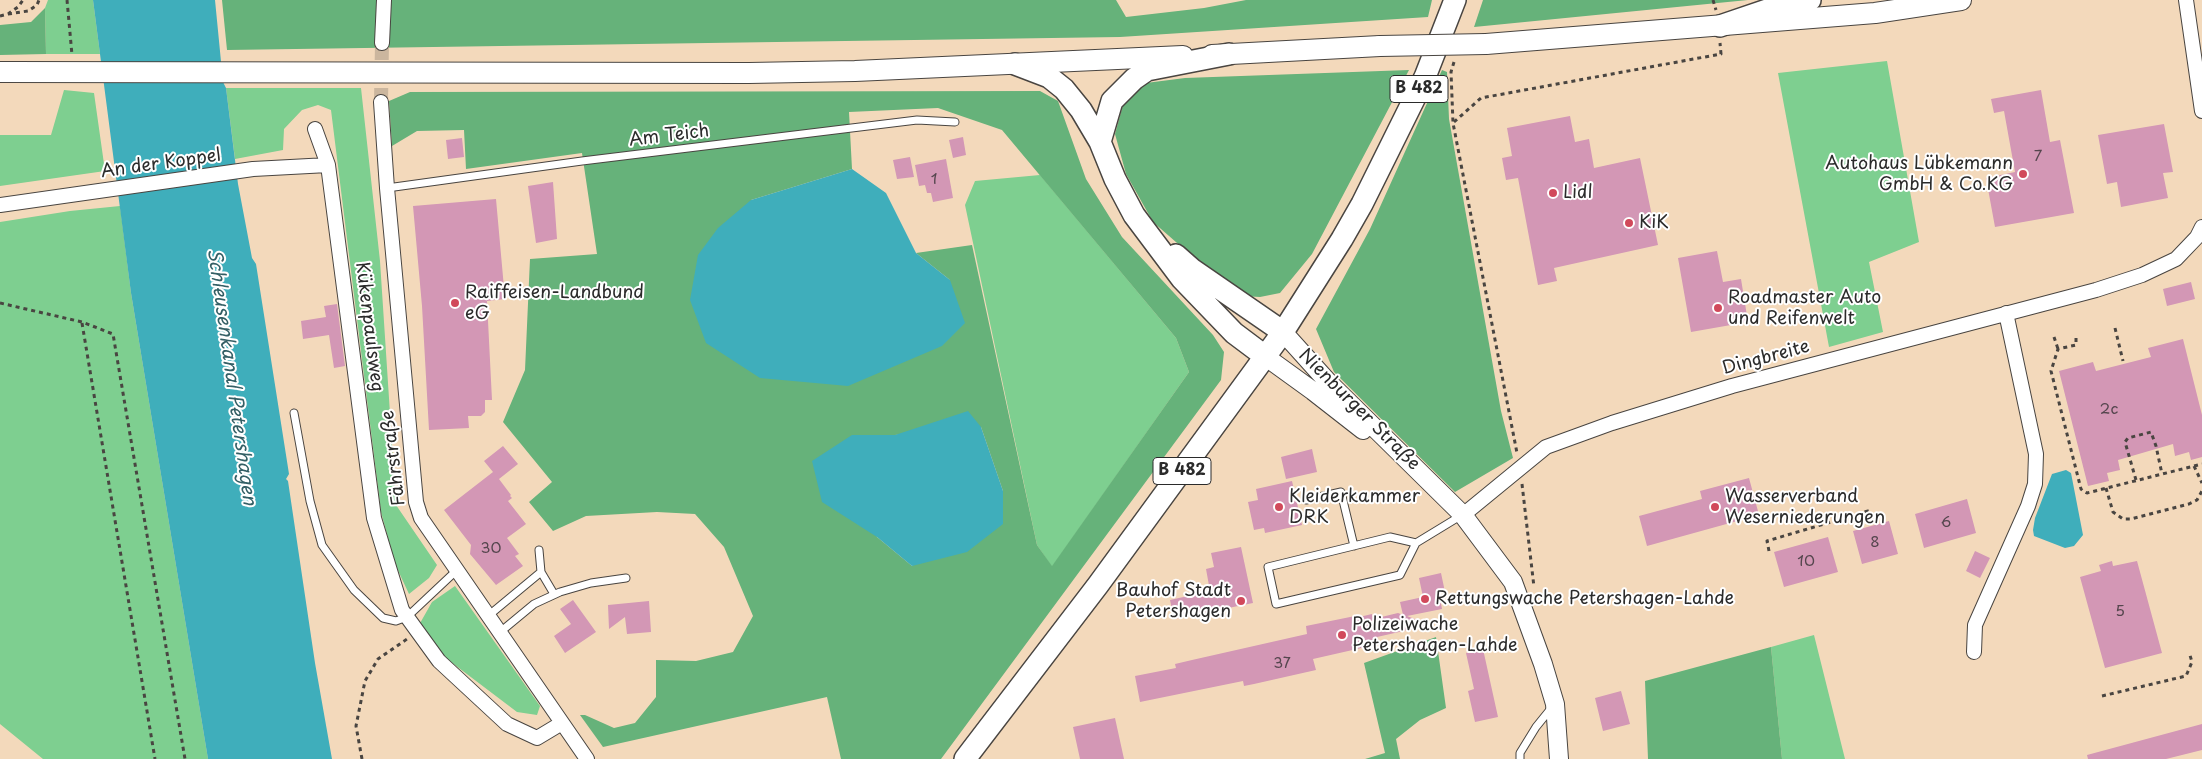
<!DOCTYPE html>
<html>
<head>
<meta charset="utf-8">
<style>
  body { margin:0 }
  canvas { display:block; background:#f3d9bb }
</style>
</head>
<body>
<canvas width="2202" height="759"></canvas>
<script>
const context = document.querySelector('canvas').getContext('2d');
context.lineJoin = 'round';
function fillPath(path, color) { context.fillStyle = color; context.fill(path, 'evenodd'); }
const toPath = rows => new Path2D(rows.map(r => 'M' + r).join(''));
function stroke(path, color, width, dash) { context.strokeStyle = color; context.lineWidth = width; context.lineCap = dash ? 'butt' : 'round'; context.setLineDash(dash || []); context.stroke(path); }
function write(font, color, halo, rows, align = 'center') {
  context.font = font + ' "Playpen Sans",sans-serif'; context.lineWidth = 4; context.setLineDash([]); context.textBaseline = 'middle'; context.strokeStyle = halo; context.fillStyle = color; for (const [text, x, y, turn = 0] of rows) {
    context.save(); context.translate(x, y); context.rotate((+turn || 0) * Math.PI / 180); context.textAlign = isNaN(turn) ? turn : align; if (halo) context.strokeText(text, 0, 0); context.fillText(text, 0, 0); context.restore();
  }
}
fillPath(toPath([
  [48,0,93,0,100,54,46,54,45,8],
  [1887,61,1919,242,1869,262,1883,332,1829,347,1778,73],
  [226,88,361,88,380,261,396,505,437,565,429,578,409,594,395,564,381,512,331,110,318,105,302,110,284,129,283,150,235,159],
  [64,90,94,93,105,171,0,186,0,135,51,135],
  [1040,175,1176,338,1189,372,1052,567,1037,545,965,205,975,181],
  [120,206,131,293,208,759,43,759,0,724,0,222,70,211],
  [455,586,540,706,537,715,517,712,447,659,419,625,432,602],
  [1814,635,1845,759,1782,759,1771,647]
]), '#7ecf90');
fillPath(toPath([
  [222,0,1116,0,1126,17,1204,8,1246,0,1432,0,1428,17,1120,37,227,50],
  [1483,0,1748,0,1474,27],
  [45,8,46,54,0,55,0,25,31,22],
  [1409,70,1312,254,1280,293,1260,297,1242,296,1224,284,1153,222,1126,174,1115,134,1123,105,1146,83,1185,78],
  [1442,70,1447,72,1449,119,1501,411,1513,458,1455,492,1334,372,1316,329,1370,229],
  [1040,91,1058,101,1086,179,1122,237,1213,335,1224,352,1221,380,941,759,841,759,827,697,603,747,580,715,585,715,614,728,635,723,656,697,656,660,696,661,733,652,753,616,724,547,695,514,657,512,586,516,553,531,529,502,552,482,503,422,525,370,530,259,597,254,582,153,466,169,464,130,417,131,392,146,389,101,410,92],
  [938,108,1002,130,1176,338,1189,372,1052,566,1037,545,972,245,916,253,950,280,751,200,852,169,849,112],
  [981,427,1003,491,912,566,877,537,852,435,895,435],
  [1436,637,1446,708,1420,720,1396,739,1400,759,1365,759,1385,753,1364,663],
  [1771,647,1782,759,1648,759,1645,681]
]), '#66b27a');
fillPath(toPath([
  [93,0,215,0,223,82,226,88,238,184,252,258,256,264,289,474,286,479,288,481,315,663,332,759,208,759,131,293],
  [852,169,886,193,916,253,950,280,965,323,942,346,848,386,760,378,706,343,690,300,698,255,718,228,751,200],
  [968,411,981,427,1003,491,1003,524,967,552,912,566,877,537,822,502,812,461,852,435,895,435],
  [2066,470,2071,473,2083,535,2074,546,2065,548,2034,536,2033,530,2035,518,2052,474]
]), '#3faebb');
fillPath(toPath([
  [2041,90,2050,142,2060,140,2074,213,1995,227,1986,178,2015,172,2004,111,1994,113,1991,99],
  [1570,116,1575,142,1589,139,1594,168,1640,158,1658,245,1554,268,1557,281,1538,285,1518,178,1506,180,1502,158,1512,156,1507,128],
  [2164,124,2173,172,2163,173,2168,198,2121,207,2117,182,2107,184,2098,135],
  [963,137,966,155,953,158,949,140],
  [462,138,464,157,448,159,446,140],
  [910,157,914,177,897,179,893,160],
  [946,159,953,198,933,202,931,193,927,193,925,185,919,186,915,165],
  [553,182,557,239,536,243,528,186],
  [496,199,505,299,487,301,492,400,485,400,485,412,481,416,468,416,469,428,429,430,422,306,413,206],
  [1717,251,1723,282,1741,279,1748,322,1691,332,1678,258],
  [2191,282,2195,299,2167,306,2163,289],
  [337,304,345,366,334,368,329,335,303,339,301,321,326,317,324,306],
  [2183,339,2202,415,2202,457,2191,460,2189,452,2175,456,2173,444,2118,460,2120,470,2107,473,2109,481,2088,486,2059,371,2093,362,2096,371,2151,357,2148,348],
  [503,446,518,464,499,479,511,495,510,496,512,498,508,501,526,524,507,538,519,554,515,556,523,566,496,585,470,554,471,545,444,510,493,472,484,461],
  [1312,449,1317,472,1286,479,1281,457],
  [1749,478,1759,515,1647,546,1639,516,1702,499,1700,491],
  [1292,481,1302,525,1265,533,1264,528,1254,530,1248,502,1258,500,1256,489],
  [1967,499,1976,533,1924,548,1915,514],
  [1889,521,1898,554,1862,564,1853,531],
  [1828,537,1838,572,1784,587,1774,552],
  [1241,547,1253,603,1174,619,1170,600,1210,591,1206,569,1214,567,1211,553],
  [1975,551,1990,558,1980,578,1966,571],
  [2112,561,2113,566,2137,561,2162,653,2105,668,2080,577,2101,571,2099,565],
  [1441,573,1445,592,1439,593,1442,609,1407,616,1430,625,1377,637,1379,644,1313,659,1316,670,1254,684,1244,686,1243,681,1140,702,1135,676,1176,668,1175,664,1192,660,1307,634,1306,626,1355,616,1355,618,1372,614,1373,619,1398,613,1403,615,1400,602,1423,597,1419,578],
  [573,600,596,632,565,653,554,636,571,624,560,609],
  [649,601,651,632,627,634,625,617,609,629,608,605],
  [1483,649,1498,717,1475,722,1468,691,1474,689,1466,653],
  [1621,691,1630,724,1603,731,1595,698],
  [1115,718,1124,759,1080,759,1073,727],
  [2202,724,2202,750,2166,759,2088,759,2087,755]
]), '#d397b5');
stroke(toPath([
  [381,102,382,43]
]), '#cbb69e', 14, [14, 7]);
const service = toPath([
  [387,188,582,161,917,120,955,122],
  [294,413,310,501,322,545,354,590,383,618,396,621,407,617,457,570],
  [1306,500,1341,492,1354,546],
  [1416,543,1400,575,1276,604,1268,567,1390,537,1416,543,1462,515],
  [541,572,554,594],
  [488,616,541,572,539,550],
  [499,633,534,604,560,592,591,583,626,578],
  [1520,759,1520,753,1536,727,1553,706]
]);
const minor = toPath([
  [2186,0,2202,111],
  [382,43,384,0],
  [381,102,387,188,416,502,421,518,587,759],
  [315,129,328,165,374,518,402,610,439,661,507,724,537,738,562,723],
  [0,205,253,169,328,165],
  [1463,515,1546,447,1612,423,1732,386,2096,290,2142,275,2176,259,2197,237,2202,227],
  [1974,652,1975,625,2028,506,2035,484,2036,454,2006,313]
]);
const tertiary = toPath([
  [1283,332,1328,382,1463,515,1513,582,1543,664,1555,704,1559,759],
  [1266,357,1313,391,1363,430]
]);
const secondary = toPath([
  [1486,44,1875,13,1961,0],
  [1212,55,1380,46],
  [0,72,749,73,855,71,1183,56]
]);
const primary = toPath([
  [1720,26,1773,8,1810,0],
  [1015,64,1049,77,1064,89,1081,110,1100,142,1115,179,1134,215,1182,279,1234,333,1266,357],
  [1100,142,1112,101,1134,79,1147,70,1229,54],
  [1176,255,1193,270,1283,332],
  [965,759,1098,585,1283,332,1342,239,1362,204,1425,77,1455,0]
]);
stroke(service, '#494541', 9);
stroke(minor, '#494541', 16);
stroke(tertiary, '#494541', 20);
stroke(secondary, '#494541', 22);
stroke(primary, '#494541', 24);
stroke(toPath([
  [67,0,72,55],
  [1713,0,1716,10],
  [8,14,28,11,37,5,39,0],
  [0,16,8,14,18,7,23,0],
  [1454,62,1451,72,1453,123,1517,453],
  [1454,122,1481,98,1721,54,1720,43],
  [0,303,82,322,113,334,185,759],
  [82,323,155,759],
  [2115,328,2123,361],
  [2054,337,2058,349],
  [2076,338,2076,345,2058,349,2051,371,2081,489,2083,491,2087,493,2202,464],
  [2194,466,2202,483],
  [2136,480,2125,442,2128,438,2151,432,2156,446,2162,474],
  [1522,484,1534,587],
  [2106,488,2113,512,2123,519,2131,519,2189,504,2197,500,2202,491],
  [1769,551,1767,541,1868,511,1872,513],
  [2102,696,2186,676,2192,662,2189,652],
  [362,759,356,726,365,681,378,659,407,639]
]), '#494541', 3, [4, 4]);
stroke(service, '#fff', 7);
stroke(minor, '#fff', 14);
stroke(tertiary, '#fff', 18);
stroke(secondary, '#fff', 20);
stroke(primary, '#fff', 21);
const secondaryBridge = toPath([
  [1380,46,1486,44]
]);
stroke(secondaryBridge, '#494541', 22, []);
stroke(secondaryBridge, '#fff', 20);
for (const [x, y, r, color] of [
  [2023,174,5,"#d1495b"],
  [1553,193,5,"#d1495b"],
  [1629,223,5,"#d1495b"],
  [455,303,5,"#d1495b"],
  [1718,308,5,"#d1495b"],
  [1279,507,5,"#d1495b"],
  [1715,507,5,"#d1495b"],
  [1425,599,5,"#d1495b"],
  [1241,601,5,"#d1495b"],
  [1342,635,5,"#d1495b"]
]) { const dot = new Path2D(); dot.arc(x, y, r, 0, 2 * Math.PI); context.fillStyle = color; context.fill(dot); stroke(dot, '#fff', 2); }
write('15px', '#55464e', null, [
  ["7",2038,157],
  ["1",934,180],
  ["2c",2109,410],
  ["6",1946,523],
  ["8",1875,543],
  ["30",491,549],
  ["10",1806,562],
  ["5",2120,612],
  ["37",1282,664]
]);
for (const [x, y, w] of [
  [1419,89,58],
  [1182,471,58]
]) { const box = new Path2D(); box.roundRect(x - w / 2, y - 13.5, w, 27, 4); context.fillStyle = '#fff'; context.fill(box); stroke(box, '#2b2b2b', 1); }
write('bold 16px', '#2b2b2b', null, [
  ["B 482",1419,89],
  ["B 482",1182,471]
]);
write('18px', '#2b2b2b', '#fff', [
  ["Am Teich",669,136,-7],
  ["An der Koppel",161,164,-8],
  ["Kükenpaulsweg",369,327,83],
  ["Dingbreite",1766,358,-15],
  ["Nienburger Straße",1359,410,45],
  ["Fährstraße",394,458,-97]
]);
write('18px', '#2b2b2b', '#fff', [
  ["Autohaus Lübkemann",2013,164,"right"],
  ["GmbH & Co.KG",2013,185,"right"],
  ["Lidl",1563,193],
  ["KiK",1639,223],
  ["Raiffeisen-Landbund",465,293],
  ["eG",465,314],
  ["Roadmaster Auto",1728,298],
  ["und Reifenwelt",1728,319],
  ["Kleiderkammer",1289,497],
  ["DRK",1289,518],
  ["Wasserverband",1725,497],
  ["Weserniederungen",1725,518],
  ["Bauhof Stadt",1231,591,"right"],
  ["Petershagen",1231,612,"right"],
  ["Rettungswache Petershagen-Lahde",1435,599],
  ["Polizeiwache",1352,625],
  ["Petershagen-Lahde",1352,646]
], 'left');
write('italic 19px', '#335f65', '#fff', [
  ["Schleusenkanal Petershagen",231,377,82]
]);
</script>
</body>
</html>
